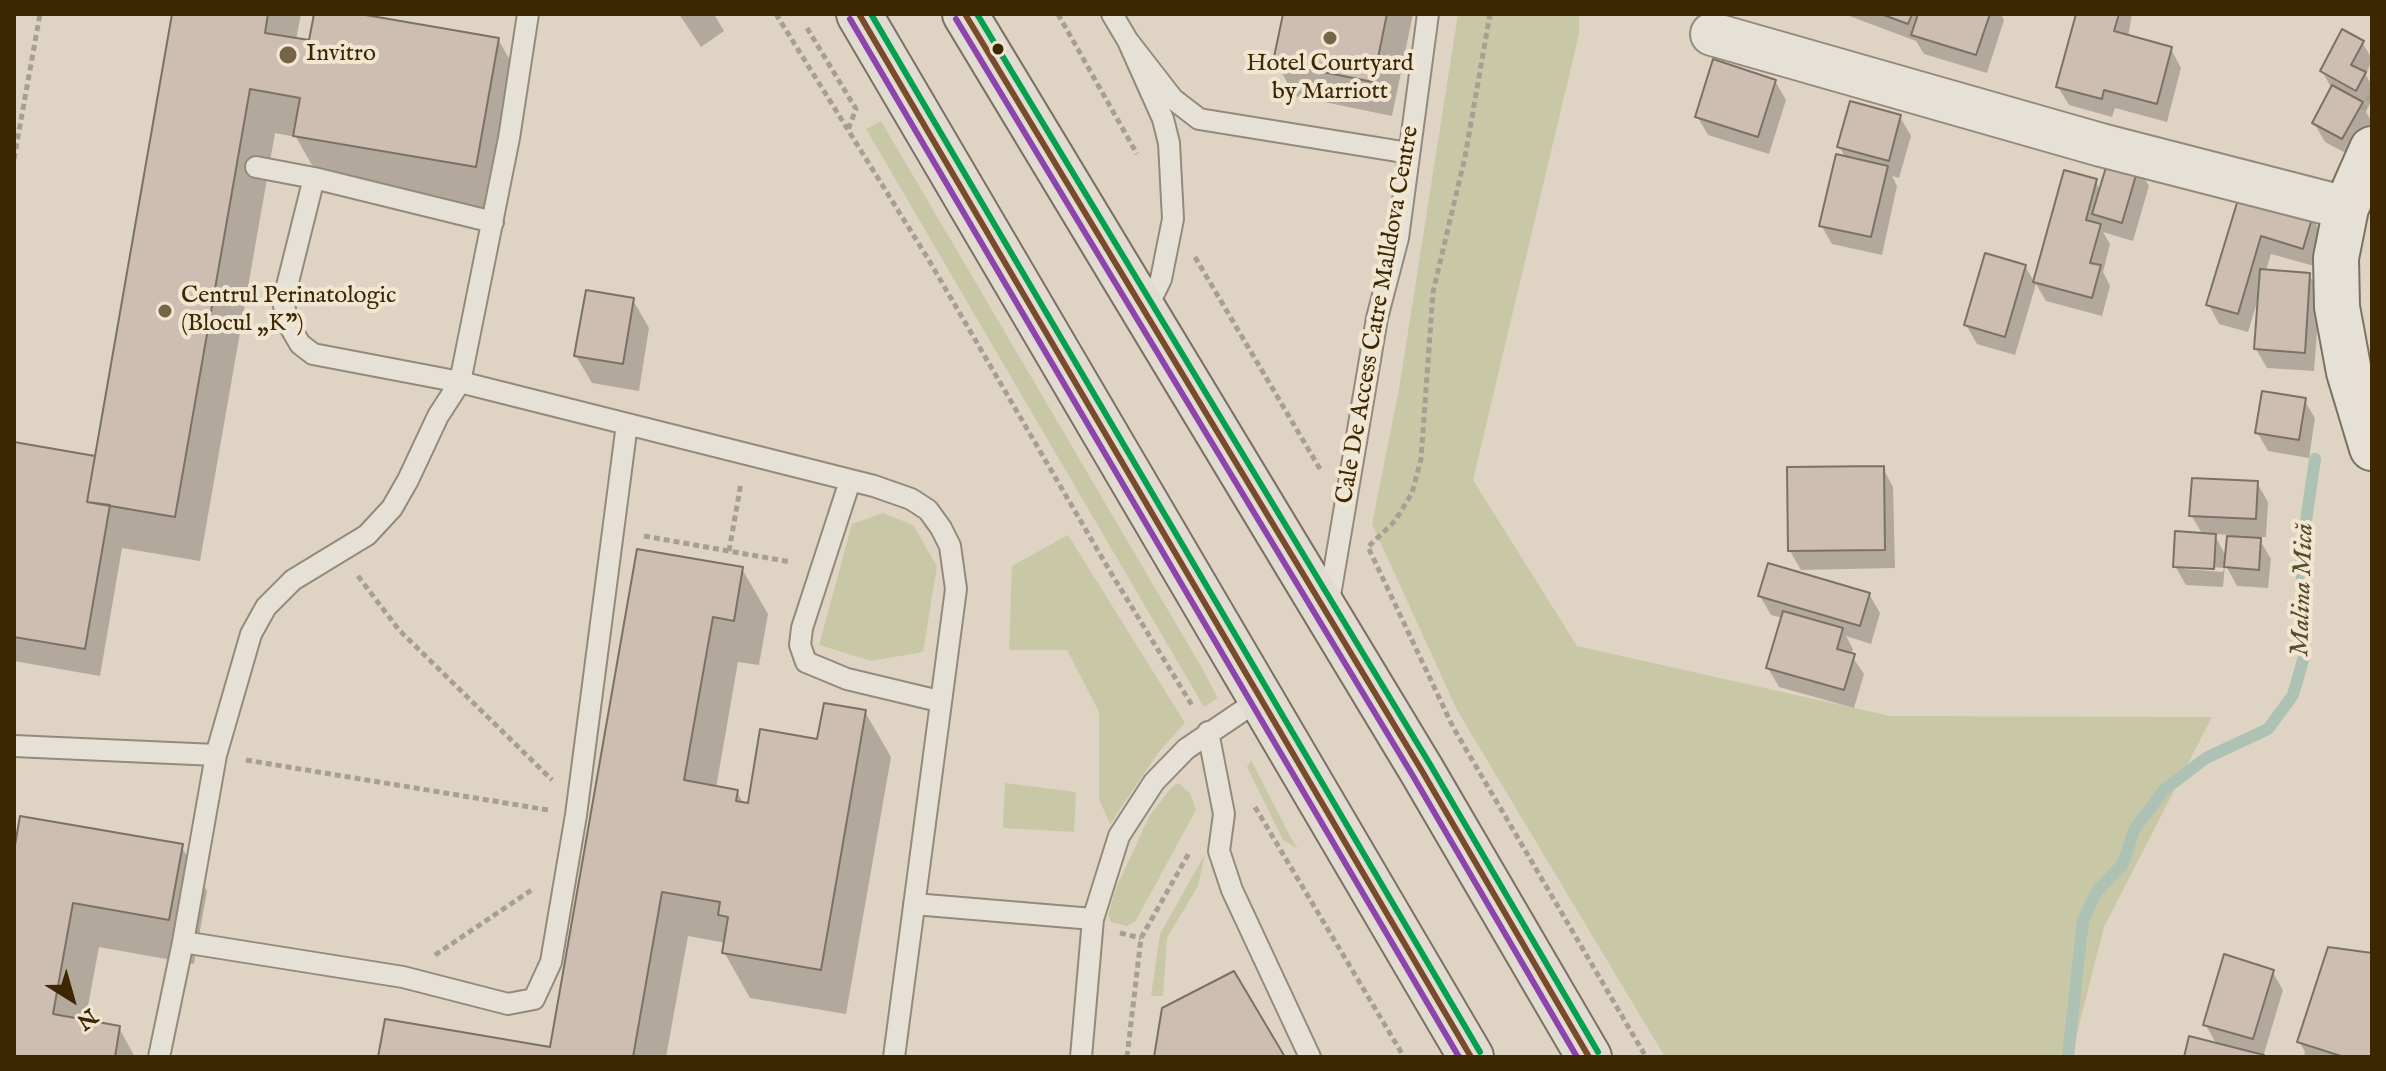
<!DOCTYPE html>
<html>
<head>
<meta charset="utf-8">
<style>
  body { margin:0 }
  #map { position:relative; width:2386px; height:1071px; overflow:hidden; background:#dfd4c3; font-family:"IM FELL English",serif }
  canvas { display:block }
  .frame { position:absolute; inset:0; border:16px solid #3d2702; pointer-events:none }
  .north { position:absolute; left:32px; top:959px; width:80px; height:80px; -webkit-text-stroke:6px #f1e6d1; paint-order:stroke; rotate:143deg; font-size:22px; font-weight:700; line-height:32px; text-align:center; color:#3d2702 }
  .north::after { content:''; display:block; margin:auto; width:28px; height:36px; background:#3d2702; clip-path:polygon(50% 0,100% 100%,50% 72%,0 100%) }
</style>
</head>
<body>
<div id="map">
<canvas width="2386" height="1071"></canvas>
<div class="frame"></div>
<div class="north">N</div>
</div>
<script>
const context = document.querySelector('canvas').getContext('2d');
context.lineJoin = 'round';
function fillPath(path, color) { context.fillStyle = color; context.fill(path, 'evenodd'); }
const toPath = rows => new Path2D(rows.map(r => 'M' + r).join(''));
function stroke(path, color, width, dash) { context.strokeStyle = color; context.lineWidth = width; context.lineCap = dash ? 'butt' : 'round'; context.setLineDash(dash || []); context.stroke(path); }
function write(font, color, halo, rows, align = 'center') {
  context.font = font + ' "IM FELL English",serif'; context.lineWidth = 8; context.setLineDash([]); context.textBaseline = 'middle'; context.strokeStyle = halo; context.fillStyle = color; for (const [text, x, y, turn = 0] of rows) {
    context.save(); context.translate(x, y); context.rotate((+turn || 0) * Math.PI / 180); context.textAlign = isNaN(turn) ? turn : align; if (halo) context.strokeText(text, 0, 0); context.fillText(text, 0, 0); context.restore();
  }
}
fillPath(toPath([
  [1458,14,1579,14,1579,34,1473,480,1577,646,1890,716,2212,717,2104,927,2071,1057,1665,1057,1457,710,1372,524,1399,389],
  [881,121,1202,668,1218,698,1204,707,866,129],
  [883,513,913,525,937,566,923,652,871,661,819,645,852,524],
  [1068,535,1185,723,1158,753,1110,824,1099,799,1099,712,1067,650,1009,650,1012,566],
  [1251,760,1290,836,1298,849,1283,840,1247,767],
  [1005,783,1076,792,1074,832,1003,828],
  [1178,783,1190,793,1196,810,1135,922,1127,926,1111,922,1108,915,1116,888,1150,815,1171,788],
  [1205,854,1198,886,1167,938,1163,996,1151,996,1160,934]
]), '#c8c8a7');
fillPath(toPath([
  [174,14,301,14,296,40,311,42,316,14,348,14,498,39,524,85,502,211,321,181,296,137,275,133,200,561,122,548,100,676,14,661,14,444,93,457,96,462],
  [679,14,714,14,724,31,701,47],
  [1285,14,1413,14,1392,116,1295,96,1275,61],
  [1844,14,2001,14,2004,20,1987,73,1924,54,1916,41],
  [2078,14,2132,14,2128,37,2171,49,2181,68,2167,122,2115,108,2112,117,2069,105,2058,87],
  [2362,42,2372,59,2366,75,2372,86,2372,99,2366,112,2372,122,2353,157,2325,142,2314,123,2332,89,2322,71],
  [1775,81,1786,100,1769,154,1708,135,1697,116],
  [1900,117,1911,136,1899,178,1892,176,1897,186,1882,255,1832,244,1821,225,1846,159,1839,146],
  [2138,167,2149,186,2133,241,2103,232,2110,244,2103,272,2110,286,2102,316,2046,301,2036,284,2015,355,1977,344,1966,325,2025,266,2035,283,2065,173,2095,181,2101,191],
  [2241,196,2312,217,2323,236,2314,266,2271,254,2266,271,2309,275,2320,293,2314,371,2267,368,2256,349,2258,299,2248,332,2219,324,2209,305],
  [633,300,649,328,639,391,592,383,576,356],
  [2304,400,2315,418,2309,458,2268,451,2257,432],
  [1883,468,1893,487,1895,568,1801,570,1790,551],
  [2257,483,2268,502,2266,537,2258,537,2271,559,2268,588,2237,586,2225,564,2223,587,2186,585,2175,566,2203,535,2191,515],
  [2214,534,2229,535,2227,558],
  [2184,565,2224,568,2223,572,2184,569],
  [639,552,742,569,768,614,759,665,738,662,716,788,737,792,744,804,749,805,819,742,865,712,891,757,846,1014,750,998,724,952,726,943,688,936,666,1057,380,1057,552,1049],
  [1869,594,1880,613,1871,644,1846,636,1853,649,1851,655,1864,674,1854,708,1779,687,1768,668,1783,618,1771,615,1760,596],
  [181,846,207,891,194,964,99,947,85,1022,119,1028,135,1057,14,1057,14,862],
  [2372,955,2372,1057,2304,1057,2305,1052,2299,1041],
  [2272,971,2283,990,2263,1057,2186,1057,2217,1045,2205,1024]
]), '#0003');
stroke(toPath([
  [2068,1057,2083,920,2097,891,2123,864,2134,830,2164,790,2206,758,2268,729,2293,695,2305,653,2301,555,2315,459]
]), '#adc2b4', 12);
const building = toPath([
  [172,14,268,14,265,33,309,40,314,14,360,14,499,38,476,167,293,136,300,98,250,89,175,517,87,502,172,14],
  [1283,14,1387,14,1373,82,1273,62,1283,14],
  [1881,14,1912,14,1908,24,1881,14],
  [1918,14,1990,14,1976,55,1911,35,1918,14],
  [2076,14,2119,14,2114,31,2172,47,2157,104,2104,90,2102,99,2056,87,2076,14],
  [2342,29,2364,41,2351,65,2366,72,2356,91,2320,71,2342,29],
  [1713,59,1776,80,1758,137,1695,117,1713,59],
  [2332,85,2363,102,2342,139,2312,123,2332,85],
  [1850,101,1901,115,1889,161,1837,147,1850,101],
  [1836,154,1888,166,1871,237,1819,226,1836,154],
  [2109,157,2139,165,2122,223,2092,214,2109,157],
  [2064,170,2097,179,2086,220,2101,224,2090,263,2101,265,2092,298,2033,282,2064,170],
  [2240,193,2313,215,2303,249,2261,236,2238,314,2206,305,2240,193],
  [1985,253,2026,265,2005,337,1964,325,1985,253],
  [2260,269,2310,273,2305,353,2254,349,2260,269],
  [586,290,634,298,623,364,574,356,586,290],
  [2262,391,2306,398,2299,440,2255,433,2262,391],
  [14,442,95,456,87,502,110,505,85,649,14,637,14,442],
  [1884,466,1885,550,1788,551,1787,467,1884,466],
  [2192,478,2258,481,2256,519,2189,516,2192,478],
  [2175,531,2216,534,2214,569,2173,567,2175,531],
  [2227,536,2261,538,2259,570,2224,567,2227,536],
  [637,549,743,567,734,621,713,617,684,780,738,790,736,801,748,803,760,729,817,739,824,703,866,710,821,970,722,953,728,917,718,915,720,902,662,892,633,1057,378,1057,385,1019,550,1047,637,549],
  [1768,563,1870,593,1860,626,1758,596,1768,563],
  [1783,611,1843,628,1837,649,1855,654,1844,690,1766,668,1783,611],
  [20,816,183,844,169,920,73,903,53,1014,120,1026,115,1057,14,1057,14,851,20,816],
  [2328,947,2372,953,2372,1057,2344,1057,2297,1042,2328,947],
  [2224,954,2274,970,2253,1039,2203,1025,2224,954],
  [1234,971,1285,1057,1154,1057,1162,1008,1234,971],
  [2189,1036,2264,1055,2264,1057,2184,1057,2189,1036]
]);
fillPath(building, '#cebdb1');
stroke(building, '#7b7263', 2);
const lane = toPath([
  [1112,14,1128,41,1163,119,1169,143,1173,219,1161,279,1145,312],
  [1128,41,1173,99,1199,119,1409,153],
  [256,167,314,178,493,222],
  [314,178,283,302,289,325,300,344,313,354,460,382,874,486,911,499,928,510,941,528,950,546,956,589,894,1057],
  [850,481,802,628,800,645,806,662,847,679,939,701],
  [1328,607,1377,318,1398,238,1428,14],
  [1208,732,1224,814,1219,851,1232,890,1310,1057],
  [14,746,216,755],
  [914,904,1093,919],
  [183,942,403,977,508,1004,534,999,551,962,576,815,627,424],
  [159,1057,183,942,216,755,251,634,266,607,293,580,367,535,392,508,408,480,438,416,460,382,509,138,528,14],
  [1081,1057,1093,919,1119,836,1154,782,1186,749,1260,699]
]);
const street = toPath([
  [1712,34,2101,145,2346,208]
]);
const secondary = toPath([
  [2372,149,2346,208,2336,258,2337,307,2349,372,2372,448]
]);
const highway = toPath([
  [859,14,1471,1057],
  [965,14,1422,771,1589,1057]
]);
stroke(lane, '#948a7c', 24);
stroke(street, '#948a7c', 46);
stroke(secondary, '#7b7263', 48);
stroke(highway, '#7b7263', 48);
stroke(toPath([
  [776,14,927,257,1111,573,1193,707],
  [1058,14,1137,154],
  [807,28,856,109,848,130],
  [2363,110,2372,89],
  [14,159,40,14],
  [1195,257,1320,469],
  [644,536,791,562],
  [1369,546,1395,521,1412,493,1421,459,1433,292,1465,157,1490,14],
  [1369,549,1453,727,1646,1057],
  [729,551,741,483],
  [358,576,399,630,552,780],
  [246,760,548,810],
  [1255,807,1404,1057],
  [1120,933,1141,938],
  [435,955,533,889],
  [1127,1057,1141,938,1189,853]
]), '#a59f94', 5, [6, 4]);
stroke(lane, '#e6e1d7', 20);
stroke(street, '#e6e1d7', 42);
stroke(secondary, '#e6e1d7', 44);
stroke(highway, '#e1dbd1', 44);
stroke(toPath([
  [859,14,1471,1057],
  [965,14,1422,771,1589,1057]
]), '#7a4b2a', 6);
stroke(toPath([
  [850,19,1459,1057],
  [956,19,1413,776,1577,1057]
]), '#8e44ad', 6);
stroke(toPath([
  [871,14,1480,1052],
  [977,14,1431,766,1598,1052]
]), '#03a04d', 6);
for (const [x, y, r, color] of [
  [1330,38,8,"#766446"],
  [998,49,7,"#3d2702"],
  [288,55,10,"#766446"],
  [165,311,8,"#766446"]
]) { const dot = new Path2D(); dot.arc(x, y, r, 0, 2 * Math.PI); context.fillStyle = color; context.fill(dot); stroke(dot, '#f1e6d1', 3); }
write('24px', '#3d2702', '#f1e6d1', [
  ["Invitro",306,55],
  ["Hotel Courtyard",1330,65,"center"],
  ["by Marriott",1330,93,"center"],
  ["Centrul Perinatologic",181,297],
  ["(Blocul „K”)",181,325]
], 'left');
write('24px', '#3d2702', '#f1e6d1', [
  ["Cale De Access Catre Malldova Centre",1379,315,-80]
]);
write('italic 26px', '#544c2d', '#f1e6d1', [
  ["Malina Mică",2304,590,-88]
]);
</script>
</body>
</html>
